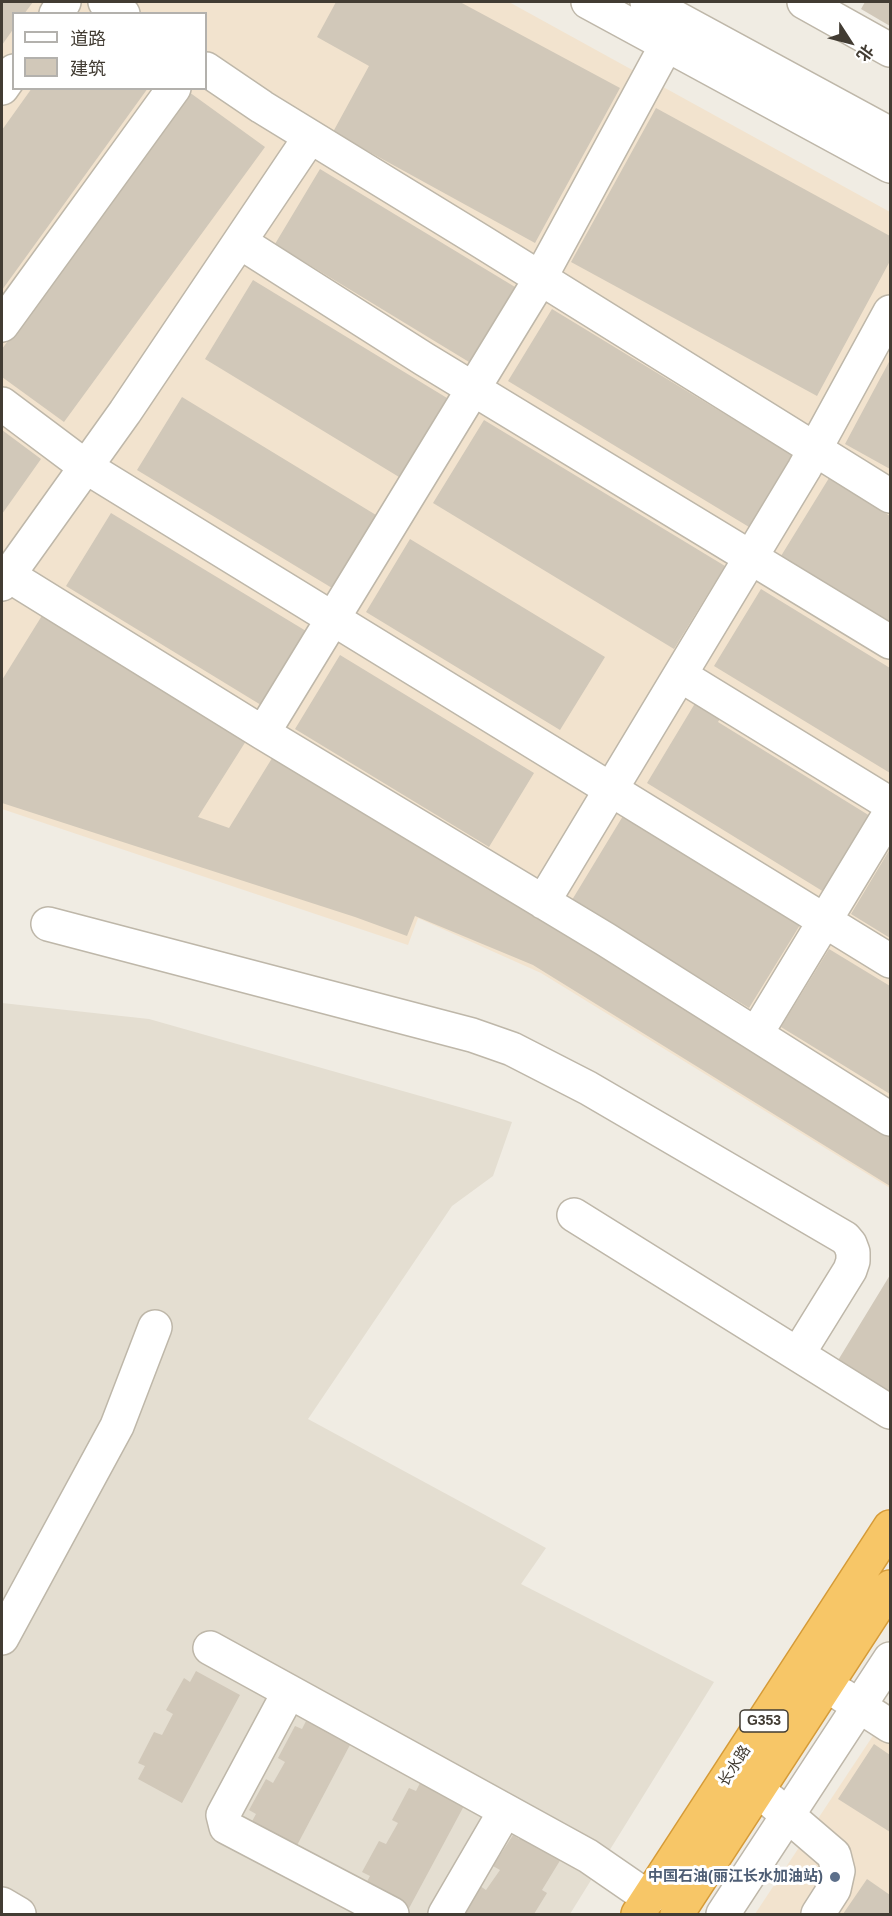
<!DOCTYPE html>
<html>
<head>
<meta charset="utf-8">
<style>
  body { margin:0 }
  #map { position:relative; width:892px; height:1916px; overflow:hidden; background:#f0ece3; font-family:Arial,"Noto Sans SC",sans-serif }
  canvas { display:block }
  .frame { position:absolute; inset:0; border:3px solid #423c33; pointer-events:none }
  .legend { position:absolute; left:12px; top:12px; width:195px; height:78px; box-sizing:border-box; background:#fff; border:2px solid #b3b1ad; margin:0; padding:8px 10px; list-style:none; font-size:18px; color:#423c33 }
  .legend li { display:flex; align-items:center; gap:12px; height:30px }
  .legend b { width:30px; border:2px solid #b3b1ad }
  .north { position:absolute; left:820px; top:12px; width:60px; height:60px; -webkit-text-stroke:4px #fff; paint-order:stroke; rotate:126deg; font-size:16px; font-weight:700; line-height:24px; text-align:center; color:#423c33 }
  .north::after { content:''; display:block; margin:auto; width:21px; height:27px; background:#423c33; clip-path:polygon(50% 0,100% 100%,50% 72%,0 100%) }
</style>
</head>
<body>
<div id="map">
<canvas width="892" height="1916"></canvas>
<div class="frame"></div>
<ul class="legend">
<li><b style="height:8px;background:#fff"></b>道路</li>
<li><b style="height:16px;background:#d1c8b9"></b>建筑</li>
</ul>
<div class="north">北</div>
</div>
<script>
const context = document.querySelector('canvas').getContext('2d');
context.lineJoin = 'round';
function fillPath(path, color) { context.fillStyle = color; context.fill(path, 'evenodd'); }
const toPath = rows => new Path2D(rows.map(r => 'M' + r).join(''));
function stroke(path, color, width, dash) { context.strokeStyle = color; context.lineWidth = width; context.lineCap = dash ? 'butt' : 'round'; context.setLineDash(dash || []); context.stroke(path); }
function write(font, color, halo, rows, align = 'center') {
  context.font = font + ' Arial,"Noto Sans SC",sans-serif'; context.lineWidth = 6; context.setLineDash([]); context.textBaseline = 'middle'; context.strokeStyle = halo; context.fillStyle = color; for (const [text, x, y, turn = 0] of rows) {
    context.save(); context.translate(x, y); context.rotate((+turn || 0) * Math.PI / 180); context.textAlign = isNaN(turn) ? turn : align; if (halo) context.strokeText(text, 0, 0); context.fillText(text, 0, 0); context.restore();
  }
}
fillPath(toPath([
  [2,1003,149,1019,512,1122,493,1176,452,1206,308,1419,546,1548,521,1584,714,1682,570,1914,2,1914]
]), '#e4ded1');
fillPath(toPath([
  [2,2,509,2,890,212,890,1188,541,973,418,918,408,945,2,809],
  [14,14,206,14,206,88,14,88],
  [890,1710,890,1914,755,1914,827,1805]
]), '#f2e3ce');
fillPath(toPath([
  [2,2,33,2,24,14,14,14,14,28,2,45],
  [336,2,460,2,620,88,535,243,333,132,369,66,317,37],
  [865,2,890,2,890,26,861,9],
  [32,88,148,88,2,290,2,130],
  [189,92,265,147,64,422,2,377,2,349],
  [656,108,890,236,890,261,817,396,571,262],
  [320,169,515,287,469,362,275,244],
  [253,280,447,398,399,477,205,359],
  [552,309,792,455,749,527,508,381],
  [890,360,890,469,845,444],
  [182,397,376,515,332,588,137,470],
  [484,420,725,566,674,649,433,503],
  [2,430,41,459,2,514],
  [829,478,890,516,890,623,781,556],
  [111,513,306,631,261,705,66,586],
  [410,539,605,657,560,730,366,612],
  [761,589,890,668,890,773,714,666],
  [43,614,246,741,198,817,229,828,274,755,890,1135,890,1186,533,965,415,916,407,936,355,917,2,803,2,680],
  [340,655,534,773,489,847,295,729],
  [697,700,722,715,718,722,870,816,824,892,647,783],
  [623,816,800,925,749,1008,572,900],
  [890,849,890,938,851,914],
  [829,949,890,986,890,1094,781,1027],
  [890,1275,890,1395,837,1362],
  [196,1671,240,1695,182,1803,138,1779,145,1766,138,1763,154,1732,162,1735,173,1714,166,1710,184,1678,190,1682],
  [307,1719,351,1743,294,1851,249,1827,256,1814,249,1810,266,1779,273,1783,285,1762,278,1758,295,1726,302,1729],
  [874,1744,890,1755,890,1832,838,1799],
  [421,1781,465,1804,407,1912,363,1889,370,1876,362,1872,379,1841,386,1844,398,1823,392,1820,409,1788,416,1791],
  [526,1829,564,1854,542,1890,547,1893,534,1914,461,1914,480,1886,486,1890,500,1870,493,1866,513,1835,519,1839],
  [867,1879,890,1895,890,1914,843,1914]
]), '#d1c8b9');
const minor = toPath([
  [105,2,123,14],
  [588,2,890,166],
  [647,2,890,134],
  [804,2,890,50],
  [56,14,64,2],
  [206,69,262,107,479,240,890,496],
  [2,88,14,71],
  [240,242,424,359,890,642],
  [2,325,174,88],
  [2,404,86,467,890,961],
  [8,575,263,733,605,939,890,1119],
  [2,584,125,412,310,137],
  [680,675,890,804],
  [263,733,533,291,667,44],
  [543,902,804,469,890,312],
  [48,924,472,1035,512,1049,588,1088,845,1238,850,1244,853,1252,853,1261,850,1270,798,1354],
  [756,1034,890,813],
  [574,1215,890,1412],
  [2,1638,117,1426,155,1327],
  [210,1648,588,1856,649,1898],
  [289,1692,223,1815,226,1827,392,1914],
  [842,1695,890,1726],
  [771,1801,834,1855,838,1871,834,1889,818,1914],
  [2,1904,19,1914],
  [445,1914,505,1811],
  [723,1914,890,1659]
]);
const highway = toPath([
  [638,1914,890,1527],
  [677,1914,890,1587]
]);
stroke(minor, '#beb7a9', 36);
stroke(highway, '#d59b38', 36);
stroke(minor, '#fff', 33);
stroke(highway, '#f7c667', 33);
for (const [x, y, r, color] of [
  [835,1877,6,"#5c6f8a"]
]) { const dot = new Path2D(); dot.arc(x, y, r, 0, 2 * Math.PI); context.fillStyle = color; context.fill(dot); stroke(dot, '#fff', 2); }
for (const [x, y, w] of [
  [764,1721,48]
]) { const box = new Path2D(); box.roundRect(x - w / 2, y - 11, w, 22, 4.5); context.fillStyle = '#fff'; context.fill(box); stroke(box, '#423c33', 1.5); }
write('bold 14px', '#423c33', null, [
  ["G353",764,1721]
]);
write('15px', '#423c33', '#fff', [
  ["长水路",735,1766,-57]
]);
write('bold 15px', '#4e5e75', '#fff', [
  ["中国石油(丽江长水加油站)",823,1877]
], 'right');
</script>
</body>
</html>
